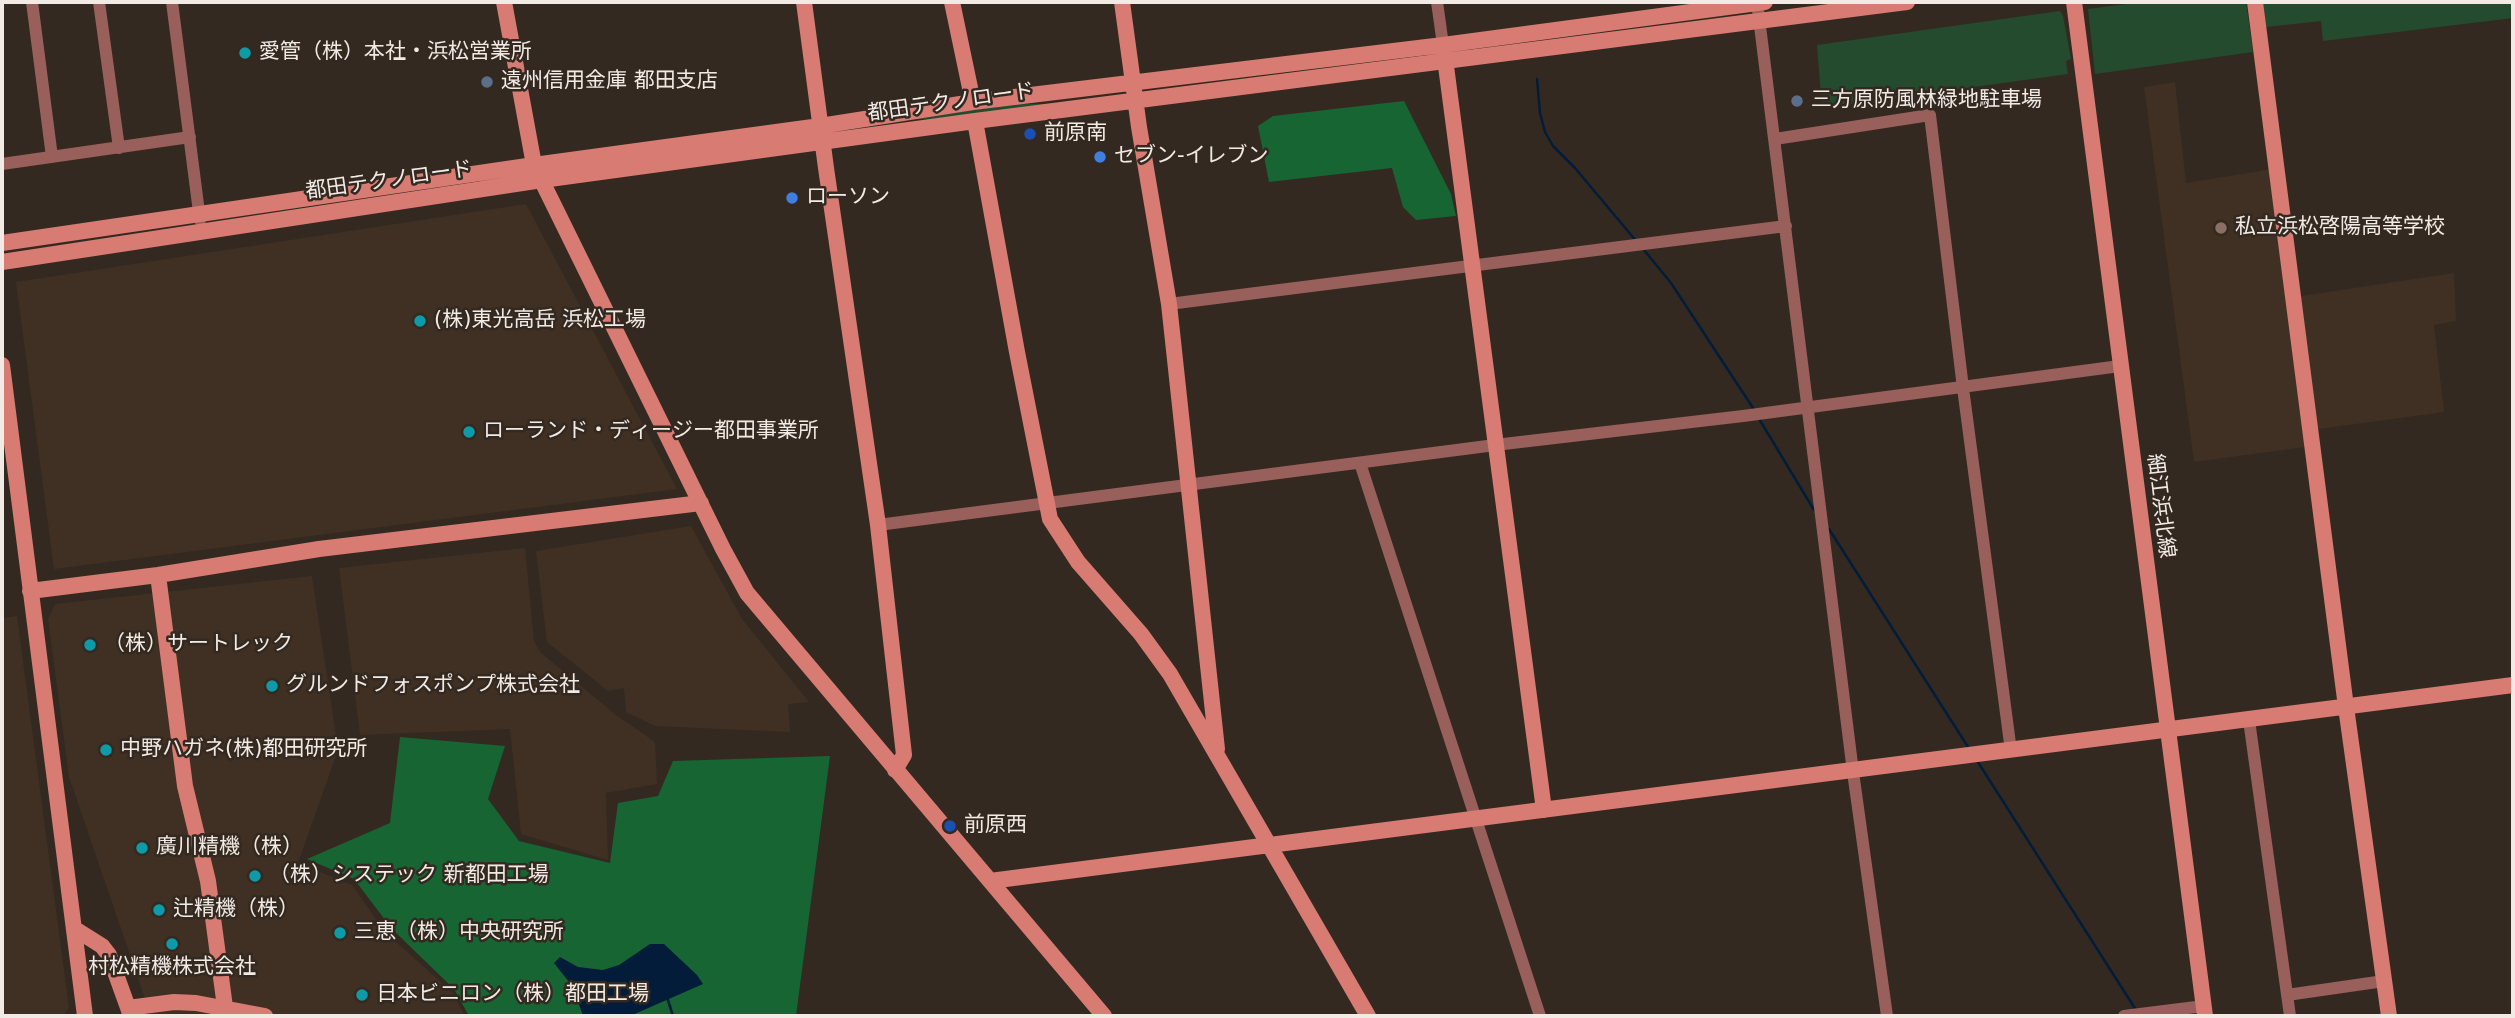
<!DOCTYPE html>
<html>
<head>
<meta charset="utf-8">
<style>
  body { margin:0 }
  #map { position:relative; width:2515px; height:1018px; overflow:hidden; background:#332920; font-family:"DejaVu Sans",sans-serif }
  canvas { display:block }
  .frame { position:absolute; inset:0; border:4px solid #f1eae5; pointer-events:none }
</style>
</head>
<body>
<div id="map">
<canvas width="2515" height="1018"></canvas>
<div class="frame"></div>
</div>
<script>
const context = document.querySelector('canvas').getContext('2d');
context.lineJoin = 'round';
function fillPath(path, color) { context.fillStyle = color; context.fill(path, 'evenodd'); }
const toPath = rows => new Path2D(rows.map(r => 'M' + r).join(''));
function stroke(path, color, width, dash) { context.strokeStyle = color; context.lineWidth = width; context.lineCap = dash ? 'butt' : 'round'; context.setLineDash(dash || []); context.stroke(path); }
function write(font, color, halo, rows, align = 'center') {
  context.font = font + ' "DejaVu Sans","Noto Sans JP",sans-serif'; context.lineWidth = 5; context.setLineDash([]); context.textBaseline = 'middle'; context.strokeStyle = halo; context.fillStyle = color; for (const [text, x, y, turn = 0] of rows) {
    context.save(); context.translate(x, y); context.rotate((+turn || 0) * Math.PI / 180); context.textAlign = isNaN(turn) ? turn : align; if (halo) context.strokeText(text, 0, 0); context.fillText(text, 0, 0); context.restore();
  }
}
fillPath(toPath([
  [2175,82,2186,183,2273,169,2288,298,2454,273,2456,321,2434,325,2444,412,2304,431,2305,447,2194,462,2144,87],
  [526,204,677,489,54,569,16,282],
  [691,526,742,619,809,702,788,704,790,732,655,726,626,712,624,688,608,691,547,642,536,551],
  [525,548,534,641,540,652,616,715,655,742,657,784,606,793,608,860,521,834,510,729,360,735,339,568],
  [312,576,338,750,298,863,352,885,386,933,452,992,465,1016,151,1016,69,777,48,619,55,604],
  [17,616,69,1008,63,1016,2,1016,2,618]
]), '#3f3023');
fillPath(toPath([
  [2141,2,2246,2,2253,52,2095,74,2088,9],
  [2263,2,2513,2,2513,18,2323,41,2321,21,2266,27],
  [2060,11,2063,16,2071,59,2066,61,2068,74,1822,108,1817,45],
  [1006,104,1053,104,951,118,896,120]
]), '#254b2f');
fillPath(toPath([
  [1404,101,1451,194,1456,216,1416,220,1403,207,1392,168,1269,182,1258,126,1273,116],
  [400,737,505,746,488,799,519,841,610,863,618,803,658,796,673,761,830,756,796,1016,469,1016,454,989,392,929,354,879,307,859,390,823]
]), '#166532');
fillPath(toPath([
  [650,944,664,944,697,975,703,984,630,1016,583,1016,573,987,554,963,560,957,578,967,603,970,619,965]
]), '#031c3a');
stroke(toPath([
  [1537,79,1540,113,1545,132,1553,146,1575,168,1637,242],
  [1644,250,1671,283,1755,411],
  [1758,417,1814,510],
  [1829,529,1968,747],
  [1976,759,2136,1010],
  [667,997,673,1016]
]), '#031c3a', 2.5);
stroke(toPath([
  [32,2,52,157],
  [99,2,119,148],
  [172,2,200,220],
  [1437,2,1443,45],
  [1757,2,1853,772,1887,1016],
  [1775,139,1930,115,1963,388,2011,751],
  [2,164,190,137],
  [1169,304,1786,226],
  [1360,463,1540,1016],
  [878,525,1495,445,1743,416,2120,366],
  [2249,720,2290,1016],
  [2287,995,2384,981],
  [2124,1016,2204,1006]
]), '#995f5a', 12);
stroke(toPath([
  [504,2,534,165,723,549,747,593,1104,1016],
  [804,2,826,168,878,525,904,755,895,770],
  [952,2,973,102],
  [1122,2,1139,127,1169,304,1217,749],
  [2074,2,2205,1016],
  [2255,2,2346,707,2389,1016],
  [1444,51,1544,810],
  [975,121,1017,352,1050,519,1078,562,1141,634,1170,674,1368,1016],
  [2,243,534,165,820,126,973,102,1443,45,1765,2],
  [2,262,542,180,975,121,1907,2],
  [2,365,85,1016],
  [158,575,185,786,208,881,225,1007],
  [30,591,158,575,319,549,701,503],
  [990,881,2513,685],
  [75,929,102,946,109,955,131,1016],
  [128,1008,174,1002,196,1003,265,1016]
]), '#d77b73', 16);
for (const [x, y, r, color] of [
  [245,53,7,"#0f9aa8"],
  [487,82,7,"#5c6f8a"],
  [1797,101,7,"#5c6f8a"],
  [1030,134,7,"#1a4fb4"],
  [1100,157,7,"#3f7fe0"],
  [792,198,7,"#3f7fe0"],
  [2221,228,7,"#8d6e63"],
  [420,321,7,"#0f9aa8"],
  [469,432,7,"#0f9aa8"],
  [90,645,7,"#0f9aa8"],
  [272,686,7,"#0f9aa8"],
  [106,750,7,"#0f9aa8"],
  [950,826,7,"#1a4fb4"],
  [142,848,7,"#0f9aa8"],
  [255,876,7,"#0f9aa8"],
  [159,910,7,"#0f9aa8"],
  [340,933,7,"#0f9aa8"],
  [172,944,7,"#0f9aa8"],
  [362,995,7,"#0f9aa8"]
]) { const dot = new Path2D(); dot.arc(x, y, r, 0, 2 * Math.PI); context.fillStyle = color; context.fill(dot); stroke(dot, '#332920', 2.5); }
write('21px', '#f1eae5', '#332920', [
  ["愛管（株）本社・浜松営業所",259,53],
  ["遠州信用金庫 都田支店",501,82],
  ["三方原防風林緑地駐車場",1811,101],
  ["前原南",1044,134],
  ["セブン-イレブン",1114,157],
  ["ローソン",806,198],
  ["私立浜松啓陽高等学校",2235,228],
  ["(株)東光高岳 浜松工場",434,321],
  ["ローランド・ディージー都田事業所",483,432],
  ["（株）サートレック",104,645],
  ["グルンドフォスポンプ株式会社",286,686],
  ["中野ハガネ(株)都田研究所",120,750],
  ["前原西",964,826],
  ["廣川精機（株）",156,848],
  ["（株）システック 新都田工場",269,876],
  ["辻精機（株）",173,910],
  ["三恵（株）中央研究所",354,933],
  ["村松精機株式会社",172,968,"center"],
  ["日本ビニロン（株）都田工場",376,995]
], 'left');
write('21px', '#f1eae5', '#332920', [
  ["都田テクノロード",951,103,-8],
  ["都田テクノロード",389,181,-8],
  ["細江浜北線",2160,506,83]
]);
</script>
</body>
</html>
